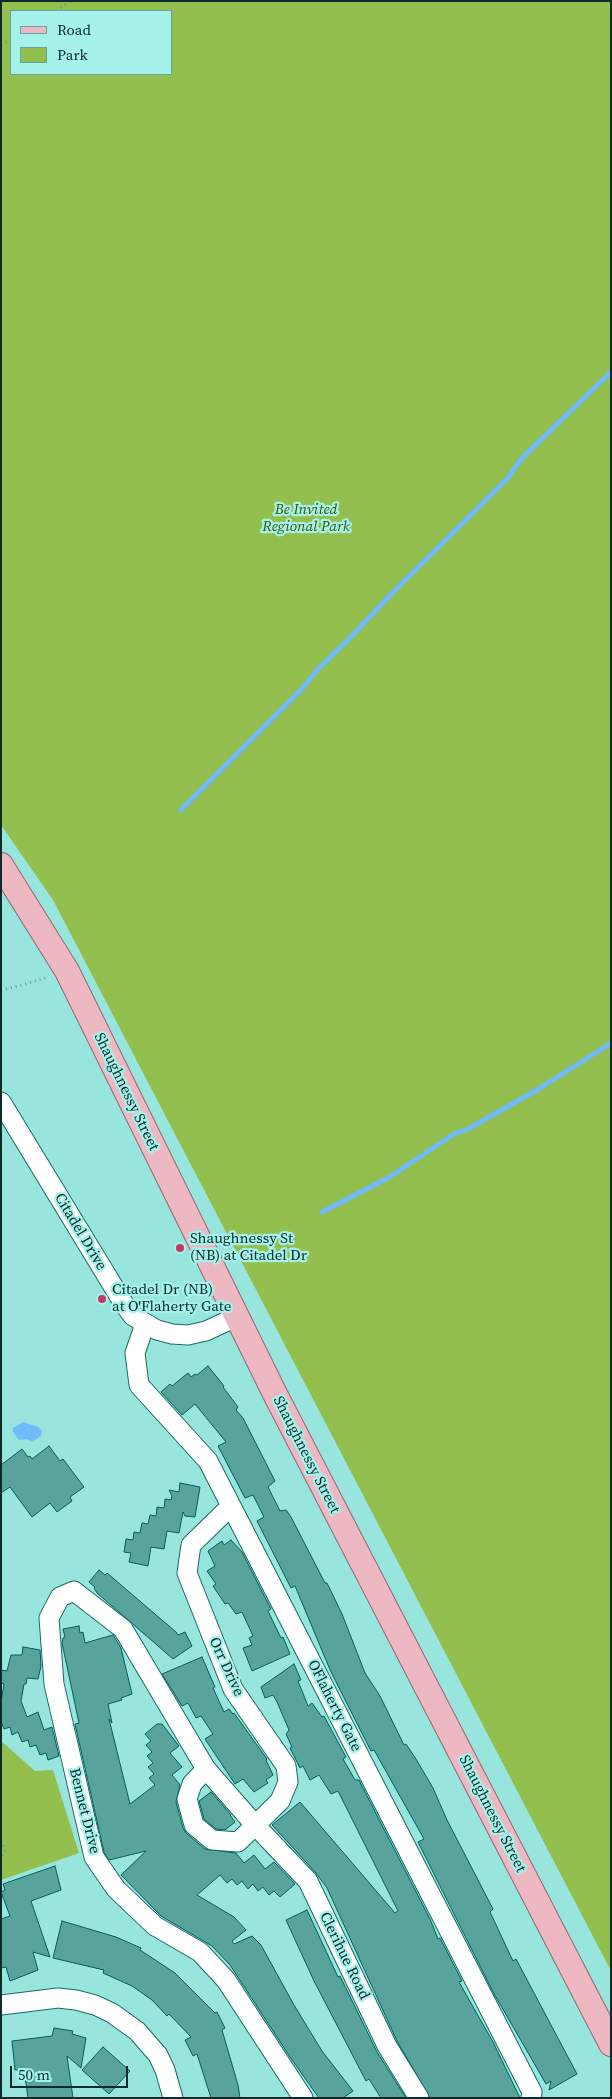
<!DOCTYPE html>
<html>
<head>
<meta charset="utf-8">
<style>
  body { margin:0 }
  #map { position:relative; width:612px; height:2099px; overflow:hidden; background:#98e5dd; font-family:"Source Serif 4",serif }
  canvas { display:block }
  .frame { position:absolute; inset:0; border:2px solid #0a2b28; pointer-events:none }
  .legend { position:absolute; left:10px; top:10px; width:162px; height:65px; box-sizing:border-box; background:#a5f2ea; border:1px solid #67a29c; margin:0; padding:6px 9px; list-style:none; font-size:15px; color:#0a2b28 }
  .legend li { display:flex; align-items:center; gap:10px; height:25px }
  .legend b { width:25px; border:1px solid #67a29c }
  .scale { position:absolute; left:10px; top:2066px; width:118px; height:22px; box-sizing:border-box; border:2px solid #0a2b28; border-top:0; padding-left:6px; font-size:15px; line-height:18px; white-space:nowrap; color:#0a2b28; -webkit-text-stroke:4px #a5f2ea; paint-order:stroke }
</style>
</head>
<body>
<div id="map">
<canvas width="612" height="2099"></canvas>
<div class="frame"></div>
<ul class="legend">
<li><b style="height:6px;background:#edb8c2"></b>Road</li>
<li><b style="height:14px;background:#92bf4d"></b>Park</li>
</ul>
<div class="scale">50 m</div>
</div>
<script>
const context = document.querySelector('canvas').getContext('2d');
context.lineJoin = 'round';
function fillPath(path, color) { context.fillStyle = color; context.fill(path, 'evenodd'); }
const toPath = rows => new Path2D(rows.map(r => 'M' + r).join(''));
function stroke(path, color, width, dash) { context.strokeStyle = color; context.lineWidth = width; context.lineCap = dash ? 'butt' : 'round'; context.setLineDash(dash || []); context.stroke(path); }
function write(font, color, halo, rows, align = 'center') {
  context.font = font + ' "Source Serif 4",serif'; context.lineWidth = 4.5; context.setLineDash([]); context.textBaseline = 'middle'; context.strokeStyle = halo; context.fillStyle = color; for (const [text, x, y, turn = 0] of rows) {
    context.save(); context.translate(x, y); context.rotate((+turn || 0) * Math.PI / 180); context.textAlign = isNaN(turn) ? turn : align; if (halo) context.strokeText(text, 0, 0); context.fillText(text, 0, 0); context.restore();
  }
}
fillPath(toPath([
  [1,1,611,1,611,1971,53,900,1,825],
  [11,11,171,11,171,74,11,74],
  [1,1741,35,1771,53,1770,79,1853,1,1880]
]), '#92bf4d');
fillPath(toPath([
  [23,1422,38,1427,42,1431,41,1436,32,1442,27,1439,19,1440,13,1432,13,1428]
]), '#71bafc');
stroke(toPath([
  [181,810,301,690,319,668,349,639,393,592,507,479,522,458,611,372],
  [322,1212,388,1178,454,1134,468,1129,537,1090,611,1043]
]), '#71bafc', 5);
const building = toPath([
  [208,1366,224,1386,223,1387,238,1407,236,1410,243,1418,275,1481,268,1487,280,1511,286,1510,291,1517,325,1583,327,1583,342,1614,365,1673,380,1696,404,1745,406,1744,416,1759,433,1788,447,1820,493,1909,490,1912,513,1961,516,1959,577,2074,549,2090,551,2081,546,2084,493,1992,418,1842,424,1839,374,1750,371,1751,331,1672,295,1586,291,1588,257,1521,264,1517,253,1495,245,1498,218,1446,226,1442,195,1404,182,1415,161,1392,170,1384,172,1386,188,1373,191,1377,195,1374,197,1375,208,1366],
  [49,1446,60,1461,63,1459,84,1487,70,1497,72,1501,57,1512,50,1503,32,1517,10,1487,1,1493,1,1465,22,1449,28,1457,30,1456,32,1459,49,1446],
  [180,1483,200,1487,195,1517,185,1516,183,1512,179,1533,167,1531,164,1549,151,1547,148,1566,129,1562,131,1553,124,1552,126,1539,133,1540,134,1532,140,1533,142,1523,148,1524,150,1515,156,1516,157,1507,164,1508,165,1499,171,1500,172,1496,169,1490,179,1492,180,1483],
  [231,1540,242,1552,271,1609,268,1611,281,1638,283,1637,290,1654,252,1671,243,1648,252,1645,249,1638,253,1636,242,1612,236,1614,228,1603,225,1604,213,1586,216,1584,207,1571,215,1566,208,1551,222,1541,224,1545,231,1540],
  [99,1570,105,1575,107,1573,176,1632,178,1635,185,1632,192,1646,173,1659,97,1593,94,1588,95,1587,89,1582,99,1570],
  [79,1626,80,1633,83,1632,85,1643,113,1635,121,1648,132,1694,121,1698,122,1700,108,1704,112,1723,109,1719,130,1804,155,1785,149,1778,154,1774,148,1767,153,1763,147,1756,152,1752,146,1745,151,1741,145,1734,157,1724,162,1724,179,1746,170,1753,182,1767,172,1775,180,1785,176,1802,183,1828,186,1833,205,1849,236,1853,244,1863,254,1855,265,1869,274,1862,295,1884,280,1897,274,1891,269,1895,263,1887,258,1891,253,1884,248,1889,242,1881,237,1885,232,1879,227,1883,220,1875,197,1895,234,1917,246,1930,232,1941,234,1944,252,1936,261,1945,294,2005,322,2051,353,2091,343,2098,319,2098,292,2060,230,1965,212,1946,161,1916,121,1875,146,1851,109,1860,104,1852,75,1724,79,1723,62,1643,63,1638,65,1637,63,1629,79,1626],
  [23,1647,40,1650,41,1666,38,1679,27,1678,26,1684,24,1684,21,1701,27,1717,38,1712,44,1730,52,1727,59,1756,48,1760,46,1753,40,1755,36,1745,30,1747,28,1740,22,1742,18,1732,12,1735,10,1727,4,1729,1,1722,1,1702,4,1684,1,1683,1,1670,7,1671,11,1655,22,1655,23,1647],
  [202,1657,215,1687,213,1688,224,1712,229,1709,233,1714,234,1713,267,1759,266,1760,273,1775,266,1780,268,1783,254,1792,243,1779,235,1784,205,1739,213,1734,201,1716,196,1718,188,1703,182,1706,162,1674,202,1657],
  [294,1664,301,1680,298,1681,308,1706,312,1703,322,1717,324,1716,346,1757,343,1759,355,1780,359,1780,364,1790,430,1919,438,1939,440,1938,462,1981,459,1982,493,2042,520,2098,430,2098,397,2041,327,1888,316,1873,272,1825,300,1802,395,1913,398,1911,338,1791,331,1794,319,1775,310,1780,303,1766,300,1768,290,1748,292,1747,286,1734,289,1730,277,1702,273,1695,265,1698,261,1687,294,1664],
  [211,1792,231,1815,230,1815,235,1822,225,1830,216,1829,204,1819,199,1801,211,1792],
  [55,1866,61,1890,31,1901,50,1957,33,1952,38,1970,10,1981,6,1967,1,1968,1,1919,10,1916,1,1892,5,1890,3,1884,55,1866],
  [307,1910,338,1977,340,1976,377,2052,406,2098,381,2098,369,2079,366,2081,314,1981,286,1920,307,1910],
  [62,1921,116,1937,141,1948,140,1950,175,1973,215,2013,217,2012,225,2028,222,2030,238,2085,240,2098,211,2098,197,2054,193,2056,185,2040,191,2037,169,2014,167,2016,152,2000,132,1986,103,1973,104,1970,53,1958,62,1921],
  [54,2028,73,2031,72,2034,86,2038,81,2068,67,2056,73,2098,28,2098,24,2069,15,2070,12,2041,52,2036,54,2028],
  [103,2047,130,2071,109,2094,82,2070,103,2047]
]);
fillPath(building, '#58a49d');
stroke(building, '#005f5a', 1);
const minor = toPath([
  [1,1102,124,1304,133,1316,157,1330,172,1334,188,1335,206,1331,236,1317],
  [145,1324,135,1353,139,1385,208,1461,532,2092,531,2098],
  [206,1769,192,1784,187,1799,194,1825,212,1840,238,1842,280,1801,288,1782,286,1766,233,1689,187,1573,191,1545,231,1506],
  [1,2005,58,1998,76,2000,95,2005,112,2013,137,2031,158,2055,165,2070,173,2098],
  [303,2098,226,1980,200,1952,155,1926,116,1889,94,1857,54,1684,49,1618,60,1597,74,1591,123,1629,206,1769,255,1825,308,1881,387,2046,419,2098]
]);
const major = toPath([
  [1,865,67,971,274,1392,611,2044]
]);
stroke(minor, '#166b65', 21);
stroke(major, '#966771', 26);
stroke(toPath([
  [57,11,70,1],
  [1,44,11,40],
  [1,990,19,986,48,977],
  [1,1841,5,1850,1,1857]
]), '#63a09a', 3, [1, 4]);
stroke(minor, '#fff', 19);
stroke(major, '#edb8c2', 24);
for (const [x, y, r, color] of [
  [180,1248,5,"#c53760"],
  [102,1299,5,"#c53760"]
]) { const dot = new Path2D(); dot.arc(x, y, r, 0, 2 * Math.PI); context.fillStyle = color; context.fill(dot); stroke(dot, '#a5f2ea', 2); }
write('italic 15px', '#3a5600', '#a5f2ea', [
  ["Be Invited",306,510],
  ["Regional Park",306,527]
]);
write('15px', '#0a2b28', '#a5f2ea', [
  ["Shaughnessy Street",126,1092,64],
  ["Citadel Drive",80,1232,59],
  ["Shaughnessy Street",306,1455,63],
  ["Orr Drive",226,1667,65],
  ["OFlaherty Gate",334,1706,63],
  ["Bennet Drive",84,1811,76],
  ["Shaughnessy Street",492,1814,63],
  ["Clerihue Road",344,1956,64]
]);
write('15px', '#0a2b28', '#a5f2ea', [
  ["Shaughnessy St",190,1239],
  ["(NB) at Citadel Dr",190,1256],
  ["Citadel Dr (NB)",112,1290],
  ["at O'Flaherty Gate",112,1307]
], 'left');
</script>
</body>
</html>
